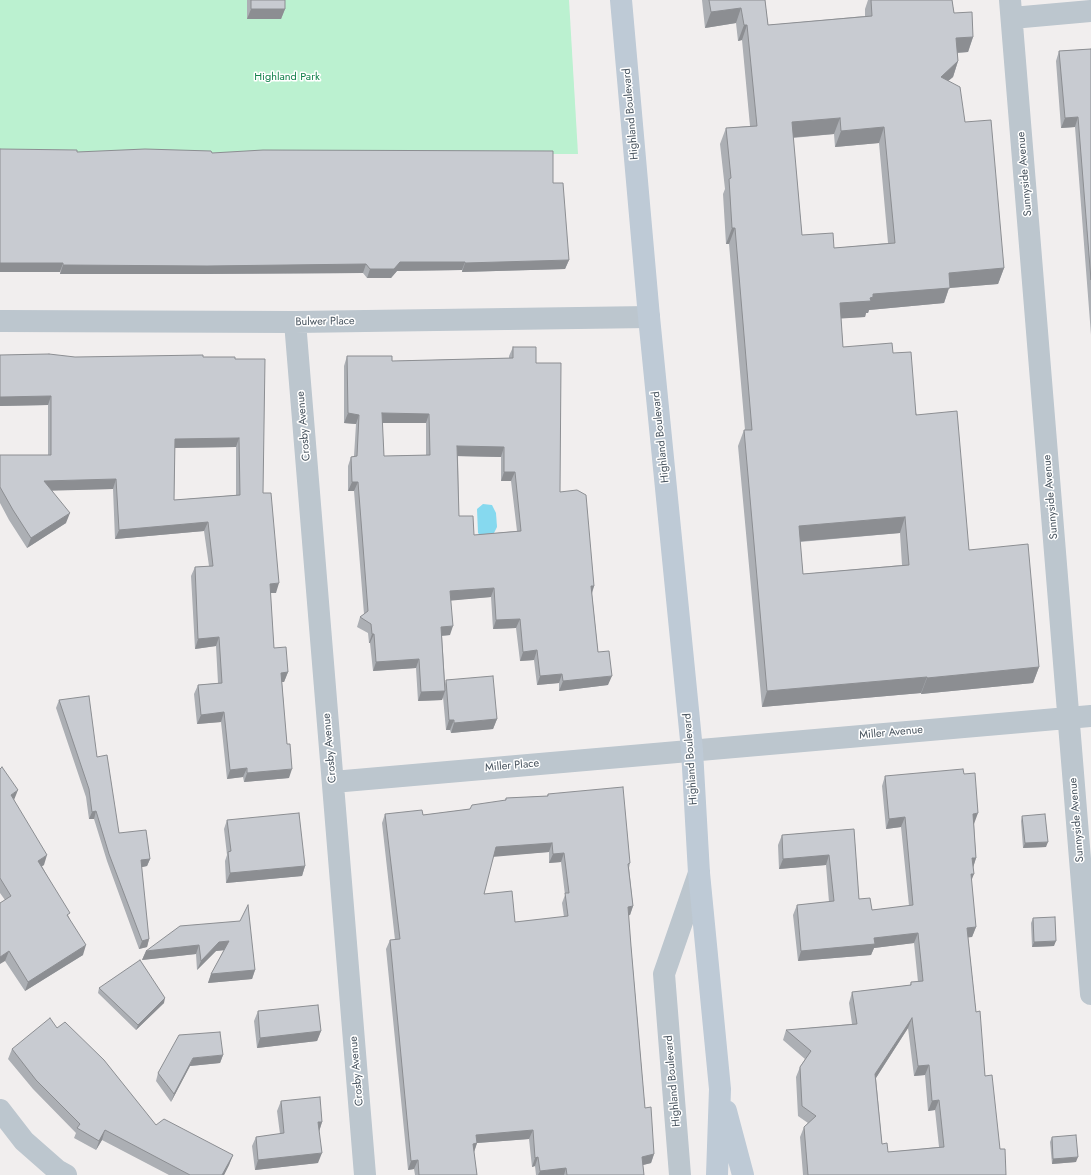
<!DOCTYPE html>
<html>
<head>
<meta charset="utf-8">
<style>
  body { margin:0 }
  canvas { display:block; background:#f1eeee }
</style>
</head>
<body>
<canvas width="1091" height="1175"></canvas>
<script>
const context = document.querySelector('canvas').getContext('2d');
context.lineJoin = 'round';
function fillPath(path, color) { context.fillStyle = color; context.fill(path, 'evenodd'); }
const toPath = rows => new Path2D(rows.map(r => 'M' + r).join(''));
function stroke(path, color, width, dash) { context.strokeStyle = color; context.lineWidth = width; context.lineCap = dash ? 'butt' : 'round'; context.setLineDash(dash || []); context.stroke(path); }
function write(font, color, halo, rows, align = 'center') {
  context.font = font + ' Jost,sans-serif'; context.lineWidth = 3; context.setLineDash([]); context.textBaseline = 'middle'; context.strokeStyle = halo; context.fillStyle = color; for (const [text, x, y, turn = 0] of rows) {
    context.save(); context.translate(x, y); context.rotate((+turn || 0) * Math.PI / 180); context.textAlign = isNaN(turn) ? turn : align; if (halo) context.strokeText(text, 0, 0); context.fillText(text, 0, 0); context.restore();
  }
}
fillPath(toPath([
  [0,0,569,0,578,154,0,154]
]), '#bbf1d0');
fillPath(toPath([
  [483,504,492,505,496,513,497,527,493,535,481,536,478,533,477,509]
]), '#86d9ef');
stroke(toPath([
  [1010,0,1091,994],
  [1012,18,1091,11],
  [0,321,295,322,649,317],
  [295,322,365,1175],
  [333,782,1091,716],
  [0,1110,24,1141,57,1170,66,1175],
  [680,1175,664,974,699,873]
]), '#bcc6ce', 22);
stroke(toPath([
  [621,0,649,317,692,750,699,873,720,1089,717,1175],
  [726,1111,743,1175]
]), '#becad6', 22);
fillPath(toPath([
  [247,0,285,0,285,9,281,19,247,19],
  [702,0,765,0,768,25,865,16,865,9,868,0,952,0,954,13,973,37,968,52,958,53,958,61,953,77,948,81,965,122,1004,268,998,284,949,288,944,303,869,310,868,313,866,313,865,317,841,318,843,347,893,353,969,550,1039,667,1033,683,921,694,921,693,762,707,738,446,744,430,745,430,729,244,726,244,723,194,725,189,720,144,726,128,750,126,742,40,738,41,736,23,705,28],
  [834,134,835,147,879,143,888,243,834,248,802,235,793,138],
  [900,533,902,565,803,574,800,542],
  [1091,49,1091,335,1075,127,1061,128,1056,61,1059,51],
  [77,152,212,153,553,183,569,260,565,269,462,272,462,270,397,271,391,278,367,278,363,273,203,274,60,274],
  [513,347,536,363,560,492,594,586,592,594,598,652,608,685,559,691,559,683,537,685,534,660,520,661,516,628,493,629,491,597,451,600,450,635,442,636,445,684,446,680,497,719,493,729,451,733,450,730,446,730,443,697,442,700,418,701,416,668,373,671,370,643,369,643,368,633,357,627,360,617,364,614,354,491,348,491,348,466,351,457,354,456,356,424,344,423,344,366,347,356,392,361,509,358,509,356],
  [382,423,426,423,426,455,384,456],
  [458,456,501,457,501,481,511,481,517,531,474,535,459,516],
  [75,357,203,357,235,359,263,493,276,593,270,593,274,648,288,672,284,682,282,682,289,778,244,782,243,777,227,779,221,722,197,724,194,694,198,685,218,683,216,646,195,649,191,576,195,567,209,566,204,531,115,539,113,489,52,490,66,523,27,548,9,520,0,503,0,455,48,455,48,405,0,406],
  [236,447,236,495,174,500,175,448],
  [59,700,97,757,119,833,150,859,147,866,141,867,149,939,147,947,139,949,107,861,94,819,89,819,86,797,56,708],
  [0,769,44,865,42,866,69,917,83,955,25,991,5,961,5,900,0,893],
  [964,774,974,824,976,858,973,867,971,880,976,927,972,937,968,937,976,1012,985,1076,1000,1149,1006,1175,803,1175,800,1137,804,1127,808,1123,798,1116,796,1077,800,1067,805,1059,783,1040,786,1030,852,1024,849,1003,852,992,910,985,911,982,918,982,914,943,874,948,871,955,798,961,793,915,797,905,829,902,826,865,779,869,778,845,782,835,854,829,859,899,872,910,909,906,901,827,886,829,882,786,885,776],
  [908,1028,914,1076,925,1075,928,1111,935,1110,939,1147,888,1152,882,1144,876,1078],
  [548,794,630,863,629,868,633,906,630,915,628,915,631,946,645,1108,654,1154,651,1163,643,1165,644,1175,536,1175,535,1166,532,1167,529,1139,477,1143,474,1152,477,1175,415,1175,414,1169,408,1170,386,949,390,940,395,940,382,823,385,814,423,815,470,809,505,800,506,798,547,796],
  [549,852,549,863,561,862,565,895,562,903,564,917,515,922,484,894,493,856],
  [1022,816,1046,847,1023,848,1021,821],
  [227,820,305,866,302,876,226,883,225,861,227,855,224,829],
  [1033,918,1054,946,1032,947,1031,923],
  [240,921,255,970,252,979,208,983,211,974,224,950,216,951,197,970,196,954,142,960,146,951],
  [99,988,164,1003,136,1030,98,993],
  [258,1011,321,1031,317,1041,257,1048,254,1021],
  [57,1028,156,1125,233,1155,229,1165,224,1175,169,1175,102,1140,96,1150,74,1138,76,1133,33,1089,8,1059,12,1049],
  [223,1055,220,1063,190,1066,171,1102,156,1081,158,1073],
  [281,1101,322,1122,319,1131,318,1163,255,1170,252,1146,256,1137,280,1134,277,1111],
  [1052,1137,1076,1162,1052,1164,1050,1142]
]), '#acafb4');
fillPath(toPath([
  [741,8,736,23,705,28,711,12],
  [251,9,285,9,281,19,247,19],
  [744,25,747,25,742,40,738,41],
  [973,37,968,52,951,53,956,38],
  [958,61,953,77,935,92,941,77],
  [1078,117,1075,127,1061,128,1065,118],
  [840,118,834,134,786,138,792,122],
  [884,127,879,143,835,147,841,131],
  [732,228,735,228,729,244,726,244],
  [569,260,565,269,462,272,465,263],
  [400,262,465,262,462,270,397,271,391,278,367,278,370,269],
  [0,263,63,263,60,272,0,272],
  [366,264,363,273,203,274,60,274,63,265],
  [1004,268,998,284,949,288,944,303,869,310,868,313,866,313,865,317,834,319,840,303,949,273],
  [51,396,48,405,0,406,0,397],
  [348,413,359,415,356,424,344,423],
  [382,413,429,414,426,423,378,423],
  [239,438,236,447,171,448,175,439],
  [457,446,504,447,501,457,454,456],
  [504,472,515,472,511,481,501,481],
  [116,479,113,489,41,491,44,481],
  [352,482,358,482,354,491,348,491],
  [70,513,66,523,27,548,31,538],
  [905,517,900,533,793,542,799,526],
  [208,522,204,531,115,539,119,530],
  [279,583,276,593,266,593,270,584],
  [591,586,594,586,591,595],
  [494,588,491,597,447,601,450,591],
  [520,619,516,628,493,629,496,620],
  [453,626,450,635,438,636,441,627],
  [372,634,374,634,370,643,369,643],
  [219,637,216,646,195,649,198,639],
  [537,650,534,660,520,661,523,652],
  [419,659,416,668,373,671,376,662],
  [1039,667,1033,683,921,694,927,678],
  [288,672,284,682,278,682,281,673],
  [562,674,559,683,537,685,540,676],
  [612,676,608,685,559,691,563,681],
  [927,677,921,693,762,707,767,691],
  [445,691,442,700,418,701,421,692],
  [224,712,221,722,197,724,201,715],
  [497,719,493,729,451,733,454,723],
  [449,720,454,720,450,730,446,730],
  [247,768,243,777,227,779,230,770],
  [292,769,289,778,244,782,247,773],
  [18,790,14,800,11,795],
  [96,811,94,819,89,819,92,812],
  [978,813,974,824,969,824,973,814],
  [905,817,901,827,886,829,889,819],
  [1048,842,1046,847,1023,848,1025,843],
  [552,843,549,852,492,857,496,847],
  [564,853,561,862,549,863,553,854],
  [47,855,44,865,35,870,38,861],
  [829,855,826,865,779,869,783,859],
  [972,858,976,858,973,868],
  [150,859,147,866,138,868,141,860],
  [305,866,302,876,226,883,230,873],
  [971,874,974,874,970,884],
  [633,906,630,915,625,916,628,907],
  [976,927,972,937,964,938,967,928],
  [918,933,914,943,874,948,871,955,798,961,801,951,874,938],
  [149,939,147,947,139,949,142,941],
  [229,941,226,950,216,951,197,970,201,961,219,942],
  [1056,941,1054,946,1032,947,1034,942],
  [86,945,83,955,25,991,28,982],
  [199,945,196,954,142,960,146,951],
  [9,951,5,961,0,964,0,957],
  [255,970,252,979,208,983,211,974],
  [165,998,164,1003,136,1030,138,1025],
  [912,1018,908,1028,872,1084,875,1074],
  [321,1031,317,1041,257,1048,260,1038],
  [223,1055,220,1063,190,1066,171,1102,174,1094,193,1058],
  [929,1065,925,1075,914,1076,918,1066],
  [939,1100,935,1110,928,1111,932,1101],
  [318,1122,322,1122,319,1132],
  [105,1130,102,1140,96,1150,99,1141],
  [533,1130,529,1139,477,1143,474,1152,470,1153,476,1135],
  [322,1153,318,1163,255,1170,258,1160],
  [654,1154,651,1163,639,1166,642,1157],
  [233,1155,229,1165,224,1175,222,1175],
  [538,1157,535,1166,532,1167,535,1158],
  [1078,1157,1076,1162,1052,1164,1053,1159],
  [418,1160,414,1169,408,1170,411,1161],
  [566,1168,564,1175,538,1175,540,1171]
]), '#8c8e92');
const building = toPath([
  [251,0,285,0,285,9,251,9,251,0],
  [709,0,765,0,768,25,872,16,871,0,952,0,954,13,972,12,973,37,956,38,958,61,941,77,960,87,965,122,991,120,1004,268,949,273,950,288,873,294,873,297,870,298,871,301,840,303,843,347,892,343,893,353,911,352,916,415,957,411,969,550,1028,544,1039,667,927,678,927,677,767,691,744,430,752,430,735,228,732,228,729,179,731,178,726,128,757,126,747,25,744,25,741,8,711,12,709,0],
  [840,118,841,131,884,127,895,243,834,248,833,233,802,235,792,122,840,118],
  [905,517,909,565,803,574,799,526,905,517],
  [1091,49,1091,280,1078,117,1065,118,1059,51,1091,49],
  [0,149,77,150,77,152,145,149,211,151,212,153,263,150,553,151,553,183,563,183,569,260,465,263,465,262,400,262,394,269,370,269,366,264,207,266,63,265,63,263,0,263,0,149],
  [513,347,536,347,536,363,561,363,560,492,577,490,586,495,594,586,591,586,598,652,609,651,612,676,563,681,562,674,540,676,537,650,523,652,520,619,496,620,494,588,450,591,453,626,441,627,445,691,421,692,419,659,376,662,374,634,372,634,371,624,360,617,368,611,358,482,352,482,351,457,357,456,359,415,348,413,347,356,392,356,392,361,513,358,513,347],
  [382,413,429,414,430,455,384,456,382,413],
  [457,446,504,447,504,472,515,472,521,531,474,535,473,516,459,516,457,446],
  [49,354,75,357,203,355,203,357,235,357,235,359,265,359,263,493,271,493,279,583,270,584,274,648,286,647,288,672,281,673,287,744,290,744,292,769,247,773,247,768,230,770,224,712,201,715,198,685,222,683,219,637,198,639,195,567,213,566,208,522,119,530,116,479,44,481,70,513,31,538,13,510,0,487,0,455,51,455,51,396,0,397,0,355,49,354],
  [239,438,240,495,174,500,175,439,239,438],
  [493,676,497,719,454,723,454,720,449,720,446,680,493,676],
  [89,696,97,757,107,755,119,833,146,830,150,859,141,860,149,939,142,941,109,854,96,811,92,812,89,789,59,700,89,696],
  [2,767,18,790,11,795,47,855,38,861,70,913,67,915,86,945,28,982,9,951,0,957,0,903,11,896,0,878,0,769,2,767],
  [963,769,964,774,975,773,978,813,973,814,976,858,972,858,974,874,971,874,976,927,967,928,976,1012,980,1011,985,1076,992,1075,1000,1149,1005,1149,1006,1175,808,1175,804,1127,816,1116,802,1106,800,1067,811,1051,786,1030,857,1024,852,992,911,985,911,982,923,981,918,933,874,938,875,944,801,951,797,905,834,901,829,855,783,859,782,835,854,829,859,899,870,898,872,910,913,905,905,817,889,819,885,776,963,769],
  [912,1018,918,1066,929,1065,932,1101,939,1100,944,1147,888,1152,887,1143,882,1144,875,1074,912,1018],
  [623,787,630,863,628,864,633,906,628,907,631,946,645,1108,651,1107,654,1154,642,1157,644,1175,567,1175,566,1168,540,1171,538,1157,535,1158,533,1130,476,1135,477,1143,473,1144,477,1175,419,1175,418,1160,411,1161,390,940,400,939,385,814,422,810,423,815,470,809,472,805,506,800,506,798,548,796,548,794,623,787],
  [552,843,553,854,564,853,569,893,565,893,568,916,515,922,512,891,484,894,496,847,552,843],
  [299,813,305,866,230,873,228,852,231,851,227,820,299,813],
  [1045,814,1048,842,1025,843,1022,816,1045,814],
  [248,905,255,970,211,974,229,941,219,942,201,961,199,945,146,951,180,926,240,921,248,905],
  [1055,917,1056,941,1034,942,1033,918,1055,917],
  [140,960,165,998,138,1025,99,988,140,960],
  [318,1005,321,1031,260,1038,258,1011,318,1005],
  [50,1018,57,1028,65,1022,104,1060,156,1125,164,1119,233,1155,222,1175,190,1175,105,1130,99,1141,77,1128,80,1124,36,1080,12,1049,50,1018],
  [220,1032,223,1055,193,1058,174,1094,158,1073,179,1035,220,1032],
  [320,1097,322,1122,318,1122,322,1153,258,1160,256,1137,284,1133,281,1101,320,1097],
  [1076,1135,1078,1157,1053,1159,1052,1137,1076,1135]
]);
fillPath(building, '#c8cbd1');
stroke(building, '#8c8e92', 1);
write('11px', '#13814b', '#fff', [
  ["Highland Park",287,77]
]);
write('11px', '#46525d', '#fff', [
  ["Highland Boulevard",631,114,-95],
  ["Sunnyside Avenue",1025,174,-95],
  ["Bulwer Place",325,322,-1],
  ["Crosby Avenue",304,426,-95],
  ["Highland Boulevard",661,437,-96],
  ["Sunnyside Avenue",1051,497,-95],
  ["Miller Avenue",891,733,-5],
  ["Crosby Avenue",330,748,-95],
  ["Highland Boulevard",691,759,-94],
  ["Miller Place",512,766,-5],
  ["Sunnyside Avenue",1077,820,-95],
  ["Crosby Avenue",357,1071,-95],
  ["Highland Boulevard",673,1081,-95]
]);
</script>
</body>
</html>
